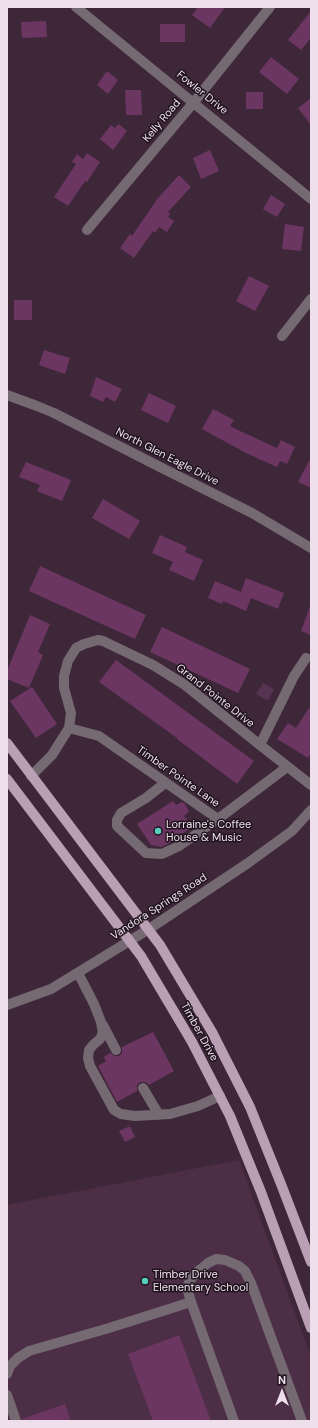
<!DOCTYPE html>
<html>
<head>
<meta charset="utf-8">
<style>
  body { margin:0 }
  #map { position:relative; width:318px; height:1428px; overflow:hidden; background:#3f273a; font-family:"DM Sans",sans-serif }
  canvas { display:block }
  .frame { position:absolute; inset:0; border:8px solid #efdfeb; pointer-events:none }
  .north { position:absolute; left:262px; top:1372px; width:40px; height:40px; -webkit-text-stroke:3px #1f141d; paint-order:stroke; rotate:0deg; font-size:11px; font-weight:700; line-height:16px; text-align:center; color:#efdfeb }
  .north::after { content:''; display:block; margin:auto; width:14px; height:18px; background:#efdfeb; clip-path:polygon(50% 0,100% 100%,50% 72%,0 100%) }
</style>
</head>
<body>
<div id="map">
<canvas width="318" height="1428"></canvas>
<div class="frame"></div>
<div class="north">N</div>
</div>
<script>
const context = document.querySelector('canvas').getContext('2d');
context.lineJoin = 'round';
function fillPath(path, color) { context.fillStyle = color; context.fill(path, 'evenodd'); }
const toPath = rows => new Path2D(rows.map(r => 'M' + r).join(''));
function stroke(path, color, width, dash) { context.strokeStyle = color; context.lineWidth = width; context.lineCap = dash ? 'butt' : 'round'; context.setLineDash(dash || []); context.stroke(path); }
function write(font, color, halo, rows, align = 'center') {
  context.font = font + ' "DM Sans",sans-serif'; context.lineWidth = 3; context.setLineDash([]); context.textBaseline = 'middle'; context.strokeStyle = halo; context.fillStyle = color; for (const [text, x, y, turn = 0] of rows) {
    context.save(); context.translate(x, y); context.rotate((+turn || 0) * Math.PI / 180); context.textAlign = isNaN(turn) ? turn : align; if (halo) context.strokeText(text, 0, 0); context.fillText(text, 0, 0); context.restore();
  }
}
fillPath(toPath([
  [239,1160,311,1357,311,1421,7,1421,7,1205]
]), '#4c2e46');
fillPath(toPath([
  [263,683,274,689,268,701,256,694]
]), '#563350');
fillPath(toPath([
  [198,7,225,7,210,28,192,15],
  [311,11,311,38,301,50,288,40],
  [46,21,47,37,22,38,21,22],
  [160,24,185,24,185,42,160,42],
  [271,57,299,79,287,94,259,72],
  [107,71,118,80,108,94,97,85],
  [125,90,141,90,142,115,126,115],
  [246,92,263,92,263,109,246,109],
  [311,98,311,125,298,108],
  [119,124,127,131,113,150,100,139,111,125,115,128],
  [210,150,219,171,201,179,193,158],
  [87,153,100,162,87,182,85,181,68,206,54,197,76,164,72,162,77,154,83,159],
  [179,175,191,187,168,212,170,214,168,217,174,221,167,232,159,227,155,233,153,231,134,258,120,248,130,234,132,236,158,198],
  [271,195,285,204,277,217,263,209],
  [285,224,304,227,301,251,282,249],
  [249,276,269,286,255,311,236,301],
  [14,300,32,300,32,320,14,320],
  [44,350,70,358,65,374,39,365],
  [96,377,122,389,115,402,106,397,103,402,90,396],
  [149,393,176,406,168,423,141,410],
  [213,409,234,420,230,426,240,431,277,448,281,440,295,447,287,464,280,461,277,467,246,453,202,429],
  [311,457,311,488,298,482],
  [26,462,71,480,62,501,37,491,40,485,19,477],
  [103,499,140,521,129,539,92,518],
  [160,535,187,547,185,552,203,560,194,581,169,570,173,562,152,553],
  [40,566,146,615,135,639,29,591],
  [246,578,284,593,278,609,251,598,246,611,223,601,222,604,208,598,215,581,241,592],
  [310,606,311,606,311,635,301,631],
  [30,615,50,624,38,652,43,655,29,688,7,679,7,671],
  [162,627,250,669,238,693,150,652],
  [116,660,254,761,237,784,177,739,177,738,99,682],
  [32,687,57,724,36,738,10,701],
  [311,705,311,753,308,758,277,739,288,723,296,728],
  [173,801,176,805,182,802,184,803,189,811,184,816,192,827,176,838,177,840,176,840,161,847,151,845,137,824],
  [153,1032,174,1071,149,1085,146,1082,140,1082,137,1085,137,1091,117,1102,98,1066,106,1061,104,1057,110,1053,115,1056,119,1056,122,1053,122,1047],
  [130,1126,135,1137,125,1142,119,1131],
  [179,1335,211,1421,153,1421,128,1354],
  [65,1404,71,1421,22,1421,22,1419]
]), '#6b3662');
stroke(toPath([
  [76,7,311,199],
  [87,230,194,102,270,7],
  [282,336,311,299],
  [7,395,37,406,54,413,164,469,252,513,311,548],
  [69,728,99,736,218,819],
  [260,745,294,676,306,658],
  [31,776,52,755,69,728,71,713,64,688,64,676,68,661,76,648,84,644,98,640,103,641,153,665,185,685,260,745,311,785],
  [165,783,146,798,121,813,117,820,117,826,146,853,162,854,179,846,218,819,287,767],
  [78,973,94,1004,101,1022,103,1033,100,1039,93,1045,89,1050,88,1058,90,1066,114,1110,121,1114,135,1116,170,1114,198,1106,220,1096],
  [7,1005,51,989,149,929,248,863,292,831,311,810],
  [103,1025,116,1050],
  [143,1088,159,1115],
  [7,1374,10,1366,18,1358,29,1351,109,1328,191,1302],
  [7,1395,16,1421],
  [234,1421,191,1302,187,1288,190,1280,197,1272,208,1263,216,1259,225,1260,239,1266,245,1271,251,1283,302,1421]
]), '#756972', 10);
stroke(toPath([
  [7,743,160,945,212,1032,250,1107,281,1184,311,1262],
  [7,779,141,956,192,1042,230,1116,261,1192,311,1328]
]), '#baa0b4', 10);
for (const [x, y, r, color] of [
  [158,831,4,"#59cebf"],
  [145,1281,4,"#59cebf"]
]) { const dot = new Path2D(); dot.arc(x, y, r, 0, 2 * Math.PI); context.fillStyle = color; context.fill(dot); stroke(dot, '#1f141d', 1.5); }
write('11px', '#efdfeb', '#1f141d', [
  ["Fowler Drive",202,93,39],
  ["Kelly Road",162,121,-50],
  ["North Glen Eagle Drive",167,457,27],
  ["Grand Pointe Drive",215,696,38],
  ["Timber Pointe Lane",178,777,35],
  ["Vandora Springs Road",159,907,-33],
  ["Timber Drive",199,1032,61]
]);
write('11px', '#efdfeb', '#1f141d', [
  ["Lorraine's Coffee",166,825],
  ["House & Music",166,838],
  ["Timber Drive",153,1275],
  ["Elementary School",153,1288]
], 'left');
</script>
</body>
</html>
